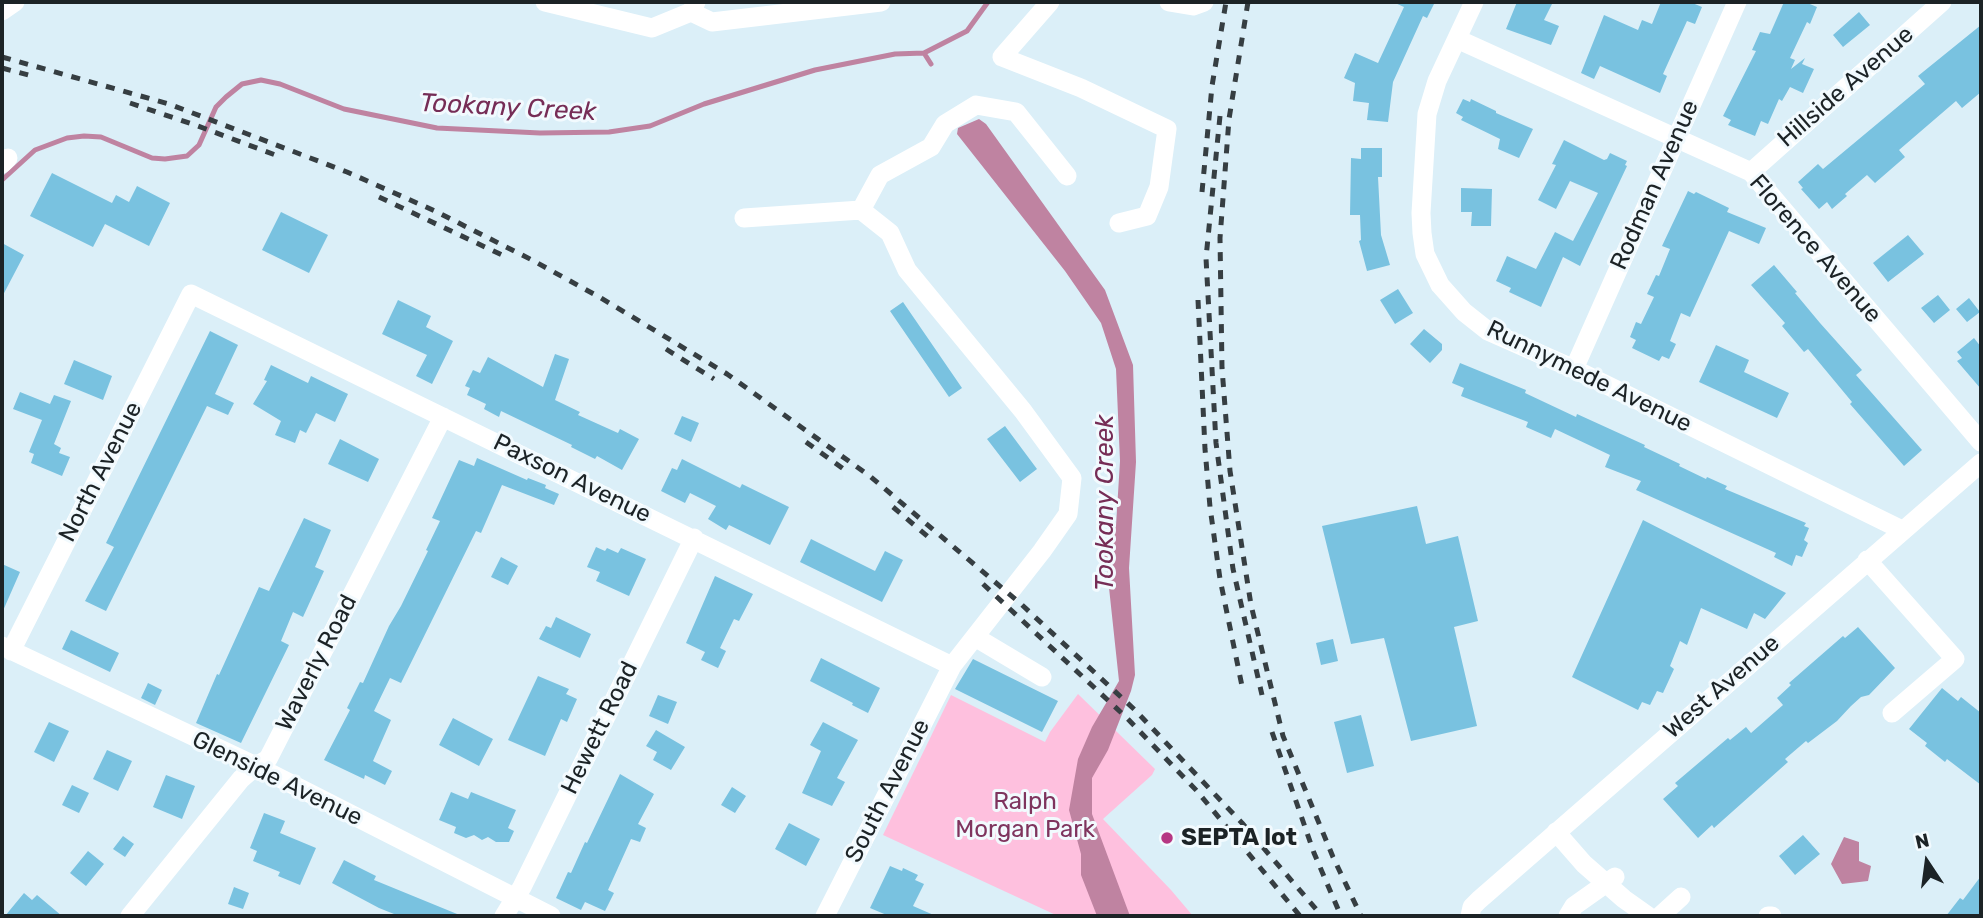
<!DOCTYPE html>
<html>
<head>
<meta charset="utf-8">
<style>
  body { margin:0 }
  #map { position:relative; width:1983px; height:918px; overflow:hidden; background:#dbeff8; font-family:Rubik,sans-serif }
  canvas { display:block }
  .frame { position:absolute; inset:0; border:4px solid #1c2326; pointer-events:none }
  .north { position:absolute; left:1892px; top:827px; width:70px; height:70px; -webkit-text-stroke:5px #f2fafe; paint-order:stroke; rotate:347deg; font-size:19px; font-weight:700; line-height:28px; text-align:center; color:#1c2326 }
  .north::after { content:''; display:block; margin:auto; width:24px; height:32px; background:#1c2326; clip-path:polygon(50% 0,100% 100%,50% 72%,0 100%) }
</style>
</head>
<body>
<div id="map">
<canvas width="1983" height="918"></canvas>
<div class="frame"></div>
<div class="north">N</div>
</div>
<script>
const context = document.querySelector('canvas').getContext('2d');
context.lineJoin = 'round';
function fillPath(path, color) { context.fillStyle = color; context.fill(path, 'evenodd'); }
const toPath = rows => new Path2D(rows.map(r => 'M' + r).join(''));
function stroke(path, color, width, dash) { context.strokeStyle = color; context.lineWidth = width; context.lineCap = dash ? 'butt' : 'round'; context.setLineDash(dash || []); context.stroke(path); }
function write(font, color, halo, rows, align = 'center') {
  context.font = font + ' Rubik,sans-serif'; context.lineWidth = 6; context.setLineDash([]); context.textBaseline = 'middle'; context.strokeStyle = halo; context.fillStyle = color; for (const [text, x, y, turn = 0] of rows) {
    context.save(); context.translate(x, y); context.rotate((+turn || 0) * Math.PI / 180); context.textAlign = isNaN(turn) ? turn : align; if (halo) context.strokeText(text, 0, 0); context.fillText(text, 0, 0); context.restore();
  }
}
fillPath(toPath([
  [1078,694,1155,769,1152,775,1103,819,1171,890,1193,916,1058,916,883,835,951,695,1045,742,1050,732]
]), '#fec0de');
fillPath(toPath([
  [979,119,986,124,1105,290,1133,365,1136,462,1129,568,1135,675,1131,691,1108,750,1092,778,1092,814,1130,916,1097,916,1081,875,1081,854,1069,810,1078,759,1092,727,1119,681,1107,569,1101,548,1116,526,1120,461,1116,369,1101,323,1065,271,957,134,958,128],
  [1844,837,1859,842,1859,861,1871,866,1868,881,1842,884,1831,864]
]), '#bf83a1');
stroke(toPath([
  [924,53,967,31,988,2],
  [2,180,35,150,67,138,84,136,101,137,152,158,165,159,187,156,199,145,216,107,226,97,242,84,261,80,280,84,344,109,437,128,540,133,609,132,650,126,704,104,815,70,895,54,924,53,931,64]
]), '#bf83a1', 5);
fillPath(toPath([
  [1393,2,1435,2,1427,18,1423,16,1393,82,1388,122,1367,120,1369,103,1353,101,1355,83,1344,78,1355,53,1378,63,1404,7],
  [1517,2,1553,2,1544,20,1559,26,1551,45,1506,29],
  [1661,2,1690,2,1702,7,1695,24,1687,21,1663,74,1667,76,1660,93,1600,66,1594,79,1581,73,1604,15,1638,30,1642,20,1652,24],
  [1784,2,1805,2,1817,7,1810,24,1807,22,1790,58,1795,60,1791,69,1805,58,1802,64,1814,69,1803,93,1790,87,1782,101,1779,99,1768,124,1761,121,1755,136,1728,125,1731,120,1723,116,1756,51,1752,50,1760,32,1770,34],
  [1859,12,1870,25,1843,47,1833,35],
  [1981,25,1981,92,1962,108,1956,101,1899,150,1905,157,1875,183,1867,175,1845,194,1847,196,1832,209,1827,202,1819,209,1801,189,1803,188,1798,182,1818,164,1823,169,1925,84,1918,76],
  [1463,99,1470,102,1471,99,1496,111,1496,113,1533,129,1519,158,1498,149,1500,139,1461,120,1463,117,1456,113],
  [1564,140,1604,160,1607,159,1610,153,1627,161,1625,165,1627,166,1580,266,1563,257,1541,307,1509,292,1511,288,1496,281,1507,256,1536,269,1555,232,1573,241,1598,193,1570,181,1556,209,1538,200,1556,165,1552,164],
  [1361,148,1382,148,1382,177,1378,177,1381,235,1390,265,1367,271,1359,241,1361,240,1360,215,1350,215,1351,158,1361,159],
  [52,173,112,203,116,195,129,202,137,186,170,203,149,246,105,224,93,247,30,216],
  [1461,188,1492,189,1491,226,1471,226,1472,212,1461,212],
  [1688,191,1694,194,1696,192,1729,208,1727,212,1766,228,1759,244,1729,231,1690,317,1681,313,1670,341,1676,344,1669,359,1662,356,1659,361,1632,348,1636,340,1630,337,1636,322,1641,324,1654,297,1647,294,1656,275,1659,276,1670,249,1662,246],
  [281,212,328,235,309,273,262,250],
  [1908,235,1924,254,1888,282,1873,263],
  [2,243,24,255,2,297],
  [1774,265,1797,292,1795,293,1820,323,1862,370,1856,375,1922,450,1904,466,1850,404,1852,402,1808,349,1804,352,1782,326,1785,323,1751,285],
  [1398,289,1413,313,1395,324,1380,300],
  [1938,295,1950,310,1934,323,1921,308],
  [1969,298,1980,312,1967,322,1956,309],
  [398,300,431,316,426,327,453,341,432,384,416,376,427,355,382,334],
  [903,302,962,388,949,397,890,311],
  [1424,329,1442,344,1442,350,1430,363,1410,344],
  [210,331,238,345,215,394,234,403,228,415,207,406,106,611,85,601,114,547,106,543],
  [1974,338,1981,347,1981,389,1957,361,1962,358,1957,352],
  [1716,345,1749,360,1744,372,1789,393,1777,418,1699,382],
  [555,354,569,359,555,400,580,412,578,415,618,433,620,429,639,439,622,470,597,456,595,459,571,447,572,445,501,411,499,417,484,409,486,404,467,395,470,388,465,386,473,370,480,373,488,357,543,387],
  [74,360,112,376,103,400,64,384],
  [1460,363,1526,390,1525,393,1576,417,1577,414,1645,445,1644,447,1680,464,1679,466,1706,479,1707,477,1727,486,1725,489,1806,523,1804,526,1809,528,1804,540,1808,543,1802,557,1796,555,1792,566,1774,557,1776,553,1636,490,1641,481,1605,467,1610,455,1555,429,1551,438,1526,427,1528,422,1461,396,1464,388,1452,383],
  [271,365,308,383,311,376,348,394,335,422,316,413,306,433,300,430,295,443,275,435,281,421,253,404,267,381,264,380],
  [20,392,50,404,54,395,71,401,54,444,61,448,59,453,70,457,62,476,31,463,34,454,29,452,42,420,13,409],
  [682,416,699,423,691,442,674,434],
  [1005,426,1037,469,1020,482,987,439],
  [340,439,379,459,368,482,328,464],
  [477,458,527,480,528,478,546,485,545,488,559,494,554,505,502,485,481,533,476,531,401,683,390,678,374,711,391,720,373,761,392,771,385,785,365,775,364,779,324,760,350,710,347,708,360,682,363,683,389,626,401,606,428,551,426,550,440,521,432,518,459,460,474,466],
  [682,459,740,488,742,484,789,507,770,545,729,525,726,530,708,519,716,506,690,493,685,503,661,491,672,468,677,470],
  [1417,506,1426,544,1458,536,1478,621,1454,627,1477,726,1411,741,1384,638,1351,644,1322,526],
  [304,518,331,530,315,567,324,571,303,617,293,612,281,641,289,645,241,743,196,723,217,674,219,675,259,587,269,591],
  [1643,520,1786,593,1765,619,1754,613,1747,629,1701,608,1687,645,1680,641,1670,666,1674,669,1663,693,1657,691,1650,705,1642,702,1638,710,1572,677],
  [811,539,875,571,885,551,903,560,882,602,800,562],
  [596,547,605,551,607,548,618,553,621,548,646,559,629,596,596,581,600,572,587,567],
  [501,557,518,566,508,585,491,577],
  [2,564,20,572,2,613],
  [715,576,753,594,739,621,734,619,720,648,726,651,718,668,701,660,705,652,686,643],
  [556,617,591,634,580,658,539,639,546,626,551,628],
  [1858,627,1895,668,1869,695,1861,697,1851,706,1837,721,1808,743,1806,741,1785,759,1788,762,1714,828,1712,825,1698,838,1663,799,1678,786,1675,783,1728,738,1730,740,1746,727,1751,733,1783,705,1777,698,1791,685,1789,683,1843,636,1845,638],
  [71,630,119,653,110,672,62,649],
  [1333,639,1338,661,1321,665,1316,643],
  [821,658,880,688,868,713,852,705,853,703,810,681],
  [973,659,1058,701,1042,732,955,689],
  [538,676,569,689,566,694,577,699,567,722,561,719,545,756,508,740],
  [148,683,162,690,155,705,141,698],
  [1942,688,1958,701,1961,697,1981,713,1981,785,1947,759,1945,762,1925,746,1927,743,1909,729],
  [658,695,677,702,668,724,649,716],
  [1361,715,1374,766,1347,773,1334,722],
  [453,718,493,739,479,766,439,745],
  [49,722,69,731,54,762,34,752],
  [823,722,858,740,837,778,845,782,832,806,802,793,821,751,810,745],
  [656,730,685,747,671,770,653,760,657,752,646,746],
  [107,750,132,761,118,791,93,779],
  [620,774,654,794,638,824,646,828,640,842,631,839,608,890,614,893,605,911,585,902,581,910,556,898,568,872,571,873,585,842,587,843],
  [166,775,195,786,182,819,153,807],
  [72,785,89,793,79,813,62,805],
  [732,787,746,796,735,813,721,805],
  [451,792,468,799,471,792,516,810,508,828,514,831,509,842,496,842,488,837,482,840,474,835,466,838,454,833,456,827,439,820],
  [264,813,285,821,280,833,316,848,300,885,278,876,280,872,253,861,257,851,250,848],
  [789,823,820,839,806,866,775,849],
  [1803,835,1820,854,1795,875,1779,856],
  [123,836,134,844,125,857,113,849],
  [88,851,104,864,86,886,70,873],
  [344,860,376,876,374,880,462,916,399,916,379,908,332,883],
  [890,866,902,871,903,868,918,875,915,880,924,884,913,906,936,916,889,916,870,908],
  [1981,876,1981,916,1946,916,1960,898,1963,900],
  [234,887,249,893,243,909,228,904],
  [24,893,32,900,37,895,62,916,5,916]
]), '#79c2e0');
stroke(toPath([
  [545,2,652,28,691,12,696,2],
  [1050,2,1002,57,1081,88,1167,129,1159,187,1147,216,1119,223],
  [1169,2,1193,6,1204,2],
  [1474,2,1437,81,1427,114,1421,213,1422,233,1425,254,1440,285,1464,312,1488,331,1574,369,1902,530],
  [2,11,15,2],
  [691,12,712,22,881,2],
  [1457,39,1751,172,1981,442],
  [2,164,8,158],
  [1751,172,1942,2],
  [861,210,880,175,931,147,945,124,976,105,1016,112,1067,176],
  [744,218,861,210,890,233,907,270,1023,411,1072,478,1068,514,1042,551,952,666,825,916],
  [1574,369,1737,2],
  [1867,560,1955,659,1892,713],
  [975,637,1042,677],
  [2,646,256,766,551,916],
  [11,651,191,294,952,666],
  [1556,832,1584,864,1624,899,1648,916],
  [130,916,241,779,256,766,268,759,443,417],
  [504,916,522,887,694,538],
  [1470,916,1472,907,1479,900,1981,463],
  [1568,916,1574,906,1615,877],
  [1660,916,1681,897],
  [1768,916,1772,916]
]), '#fff', 19);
stroke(toPath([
  [1248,2,1229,119,1220,238,1222,368,1230,471,1251,605,1283,736,1333,857,1361,916],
  [2,57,169,104,347,172,435,211,532,260,601,298,727,374,871,477,1021,604,1135,710,1242,823,1322,916],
  [2,68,36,77],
  [130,103,198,126,278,156],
  [1220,116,1206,258,1216,443,1233,569,1262,695],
  [1202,192,1212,86,1226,2],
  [379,197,502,255],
  [1198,300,1205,449,1210,507,1220,579,1242,686],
  [666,349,714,379],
  [806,442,849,473],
  [893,507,933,541],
  [983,584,1127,718,1197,791,1300,916],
  [1272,732,1314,853,1341,916]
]), '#363e42', 5, [9, 9]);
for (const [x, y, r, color] of [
  [1167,838,7,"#b63783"]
]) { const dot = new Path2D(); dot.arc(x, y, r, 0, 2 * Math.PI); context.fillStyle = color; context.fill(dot); stroke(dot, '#f2fafe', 2.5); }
write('24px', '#1c2326', '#f2fafe', [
  ["Hillside Avenue",1846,87,-41],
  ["Rodman Avenue",1655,185,-66],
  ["Florence Avenue",1815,249,49],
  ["Runnymede Avenue",1589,377,26],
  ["North Avenue",101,472,-63],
  ["Paxson Avenue",572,479,26],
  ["Waverly Road",317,663,-63],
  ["West Avenue",1722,687,-41],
  ["Hewett Road",600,728,-64],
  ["Glenside Avenue",277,779,26],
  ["South Avenue",888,791,-63]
]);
write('24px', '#7f345e', '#f2fafe', [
  ["Ralph",1025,802],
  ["Morgan Park",1025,830]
]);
write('bold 24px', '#1c2326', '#f2fafe', [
  ["SEPTA lot",1181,838]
], 'left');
write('italic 26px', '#762d56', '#f2fafe', [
  ["Tookany Creek",508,108,3],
  ["Tookany Creek",1105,503,-90]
]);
</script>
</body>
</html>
